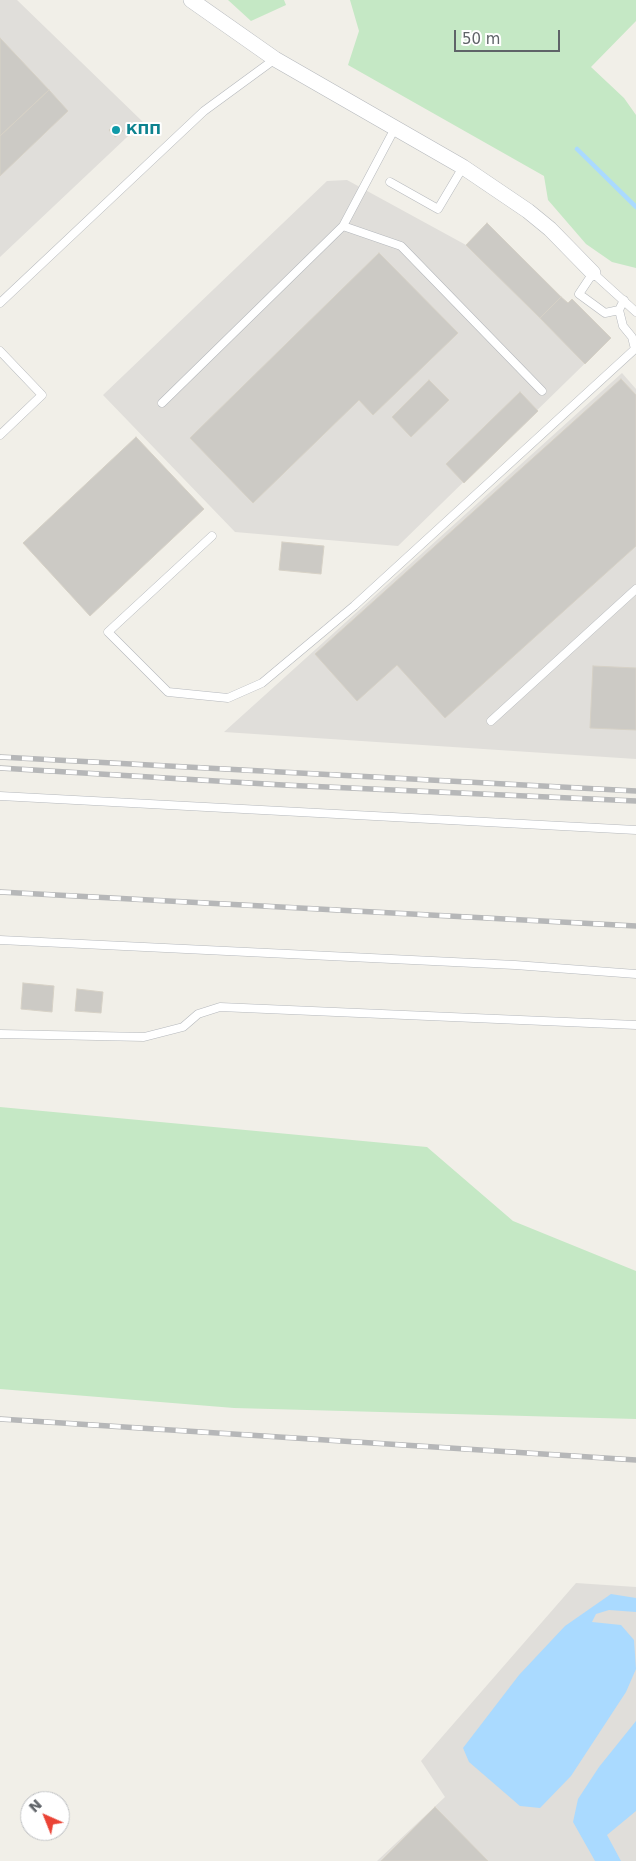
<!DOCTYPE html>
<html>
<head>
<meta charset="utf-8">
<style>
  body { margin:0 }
  #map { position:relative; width:636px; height:1861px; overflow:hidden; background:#f1efe8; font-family:"DejaVu Sans",sans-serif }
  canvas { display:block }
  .north { position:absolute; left:20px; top:1791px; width:50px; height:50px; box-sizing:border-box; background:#fff; border:1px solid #bfc1c3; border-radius:50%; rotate:316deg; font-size:14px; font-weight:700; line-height:20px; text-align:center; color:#5f6368 }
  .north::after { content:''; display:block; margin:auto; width:18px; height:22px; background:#ea4335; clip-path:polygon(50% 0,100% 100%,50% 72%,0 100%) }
  .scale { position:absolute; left:454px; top:30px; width:106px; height:22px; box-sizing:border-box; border:2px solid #5f6368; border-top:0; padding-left:6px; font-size:15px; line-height:18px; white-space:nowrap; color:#5f6368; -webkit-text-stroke:4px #fff; paint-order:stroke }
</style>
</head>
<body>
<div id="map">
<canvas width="636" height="1861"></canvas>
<div class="north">N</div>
<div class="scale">50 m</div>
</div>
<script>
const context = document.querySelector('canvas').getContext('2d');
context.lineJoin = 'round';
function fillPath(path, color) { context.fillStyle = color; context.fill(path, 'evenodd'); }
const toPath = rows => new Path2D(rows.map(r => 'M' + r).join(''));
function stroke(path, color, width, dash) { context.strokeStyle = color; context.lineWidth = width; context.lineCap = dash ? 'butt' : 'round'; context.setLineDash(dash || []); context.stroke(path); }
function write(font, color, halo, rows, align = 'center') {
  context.font = font + ' "DejaVu Sans",sans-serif'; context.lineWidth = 4; context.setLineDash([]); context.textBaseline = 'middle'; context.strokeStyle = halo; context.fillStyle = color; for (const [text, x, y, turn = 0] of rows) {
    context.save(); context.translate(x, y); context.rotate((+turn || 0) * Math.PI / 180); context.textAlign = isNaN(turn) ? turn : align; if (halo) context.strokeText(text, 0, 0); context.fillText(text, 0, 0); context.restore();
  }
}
fillPath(toPath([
  [0,0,17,0,143,122,0,257],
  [347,180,466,245,487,223,568,303,572,299,611,338,398,546,235,532,103,395,327,181],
  [622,373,636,389,636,759,224,732],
  [576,1583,636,1587,636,1861,377,1861,445,1797,421,1761]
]), '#e0deda');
fillPath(toPath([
  [228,0,284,0,286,5,251,21],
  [350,0,636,0,636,21,591,67,624,98,636,115,636,268,612,262,586,244,548,200,544,176,348,65,359,31],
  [0,1107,427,1147,513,1221,636,1271,636,1419,234,1408,0,1389]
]), '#c5e8c5');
fillPath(toPath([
  [611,1594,636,1598,636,1612,609,1610,596,1614,592,1622,621,1625,634,1640,636,1669,626,1692,571,1776,540,1808,520,1806,469,1762,463,1748,519,1675,565,1626],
  [636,1721,636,1811,607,1835,621,1861,595,1861,573,1822,578,1799,599,1767]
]), '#aadaff');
stroke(toPath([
  [577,149,636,207]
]), '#aadaff', 4.5);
const building = toPath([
  [0,38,49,90,0,136,0,38],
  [49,90,68,111,0,176,0,136,49,90],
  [116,124,123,131,115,137,109,130,116,124],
  [487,223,561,297,540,318,466,245,487,223],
  [379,253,458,333,373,415,359,400,253,503,190,438,379,253],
  [561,297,568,303,572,299,611,338,585,364,540,318,561,297],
  [621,379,636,395,636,546,445,718,397,665,357,701,315,654,621,379],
  [429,380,449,400,411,437,392,417,429,380],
  [520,392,538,411,464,483,446,464,520,392],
  [136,437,204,509,90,616,23,543,136,437],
  [282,542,324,546,321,574,279,570,282,542],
  [593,666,636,668,636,730,590,728,593,666],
  [23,983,54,986,52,1012,21,1009,23,983],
  [77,989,103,992,101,1013,75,1011,77,989],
  [435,1807,488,1861,381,1861,435,1807]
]);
fillPath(building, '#cccac5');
stroke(building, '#d6d1c6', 1);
const service = toPath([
  [395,128,343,226,401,246,542,391],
  [390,182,438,209,463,167],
  [0,303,204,111,275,59],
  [619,310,605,313,579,294,593,273,636,312],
  [0,351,42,395,0,435],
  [162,403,343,226],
  [212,536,108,632,168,692,228,698,262,683,354,606,635,349,632,337,623,326,619,310,624,300],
  [491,721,636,589],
  [0,796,636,830],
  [0,940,515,965,636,974],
  [0,1034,144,1037,183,1027,198,1014,220,1007,636,1025]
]);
const minor = toPath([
  [191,0,275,59,463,167,528,211,550,229,593,273]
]);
stroke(service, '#b5b8bc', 9);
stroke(minor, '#b5b8bc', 16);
stroke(service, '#fff', 8);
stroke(minor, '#fff', 15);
const rail = toPath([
  [0,757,636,791],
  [0,768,283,785,636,801],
  [0,892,636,926],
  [0,1419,636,1460]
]);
stroke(rail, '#b6b7b8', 5.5);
stroke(rail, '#fff', 4, [11]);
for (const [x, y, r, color] of [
  [116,130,5,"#0f9aa8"]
]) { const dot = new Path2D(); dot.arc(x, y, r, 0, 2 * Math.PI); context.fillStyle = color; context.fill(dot); stroke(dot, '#fff', 2); }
write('bold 14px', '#0d838f', '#fff', [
  ["КПП",126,130]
], 'left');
</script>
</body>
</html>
